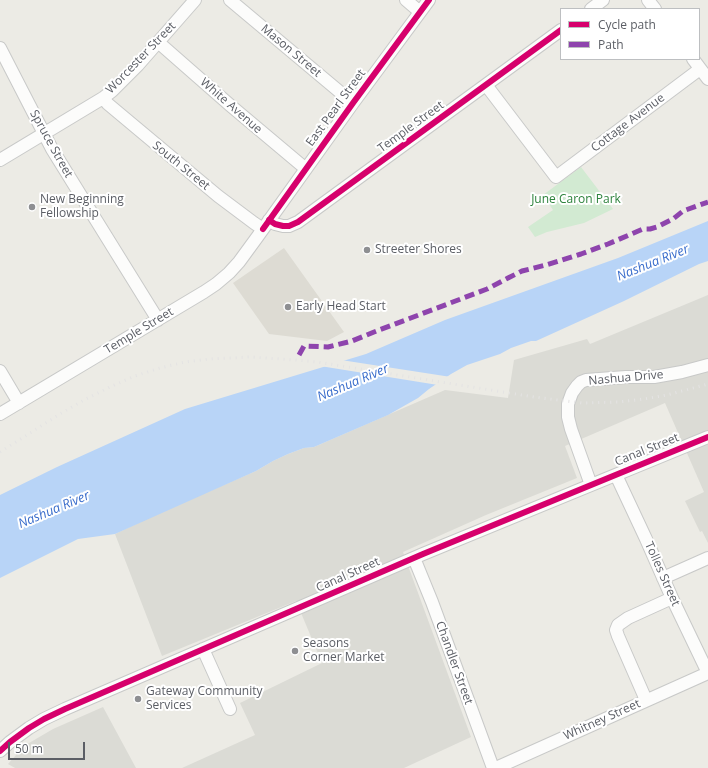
<!DOCTYPE html>
<html>
<head>
<meta charset="utf-8">
<style>
  body { margin:0 }
  #map { position:relative; width:708px; height:768px; overflow:hidden; background:#ecebe5; font-family:"Open Sans",sans-serif }
  canvas { display:block }
  .legend { position:absolute; left:560px; top:8px; width:140px; height:52px; box-sizing:border-box; background:#fff; border:1px solid #bdbfc1; margin:0; padding:5px 7px; list-style:none; font-size:12px; color:#5b5e65 }
  .legend li { display:flex; align-items:center; gap:8px; height:20px }
  .legend b { width:20px; border:1px solid #bdbfc1 }
  .scale { position:absolute; left:8px; top:742px; width:77px; height:18px; box-sizing:border-box; border:2px solid #5b5e65; border-top:0; padding-left:5px; font-size:12px; line-height:14px; white-space:nowrap; color:#5b5e65; -webkit-text-stroke:3px #fff; paint-order:stroke }
</style>
</head>
<body>
<div id="map">
<canvas width="708" height="768"></canvas>
<ul class="legend">
<li><b style="height:5px;background:#d6006c"></b>Cycle path</li>
<li><b style="height:5px;background:#8e44ad"></b>Path</li>
</ul>
<div class="scale">50 m</div>
</div>
<script>
const context = document.querySelector('canvas').getContext('2d');
context.lineJoin = 'round';
function fillPath(path, color) { context.fillStyle = color; context.fill(path, 'evenodd'); }
const toPath = rows => new Path2D(rows.map(r => 'M' + r).join(''));
function stroke(path, color, width, dash) { context.strokeStyle = color; context.lineWidth = width; context.lineCap = dash ? 'butt' : 'round'; context.setLineDash(dash || []); context.stroke(path); }
function write(font, color, halo, rows, align = 'center') {
  context.font = font + ' "Open Sans",sans-serif'; context.lineWidth = 4; context.setLineDash([]); context.textBaseline = 'middle'; context.strokeStyle = halo; context.fillStyle = color; for (const [text, x, y, turn = 0] of rows) {
    context.save(); context.translate(x, y); context.rotate((+turn || 0) * Math.PI / 180); context.textAlign = isNaN(turn) ? turn : align; if (halo) context.strokeText(text, 0, 0); context.fillText(text, 0, 0); context.restore();
  }
}
fillPath(toPath([
  [708,295,708,430,703,433,708,443,708,543,702,531,700,532,685,501,704,492,665,403,565,446,577,478,486,515,403,552,471,737,404,768,182,768,255,735,240,703,322,663,296,601,162,656,115,534,161,512,256,471,273,461,288,454,304,448,314,447,445,390,508,398,514,360,587,339,590,344],
  [103,707,136,768,15,768,8,764,24,746,53,729]
]), '#dbdbd5');
fillPath(toPath([
  [284,248,344,332,327,341,269,334,233,283]
]), '#dddbd3');
fillPath(toPath([
  [581,167,613,209,584,223,547,232,535,237,528,227,553,210,543,195]
]), '#d2ead2');
fillPath(toPath([
  [708,221,708,261,699,264,624,301,536,341,531,341,511,348,500,354,467,365,451,374,429,389,418,398,388,415,314,447,304,448,288,454,273,461,256,471,115,534,78,539,0,578,0,495,57,467,185,409,366,354,445,320,618,258]
]), '#b8d4f7');
fillPath(toPath([
  [341,360,451,377,438,385,320,366]
]), '#ecebe5');
const minor = toPath([
  [230,0,353,103],
  [406,0,420,12],
  [648,0,655,9],
  [591,9,603,0],
  [158,42,231,106,306,169],
  [0,48,52,149,158,320],
  [693,59,708,79],
  [486,85,556,177,700,69],
  [103,98,108,104,218,196,254,223,263,229],
  [0,160,103,98,112,91,138,65,195,0],
  [269,220,275,224,283,226,289,226,298,222,561,30],
  [0,371,19,403],
  [0,414,204,292,216,284,229,273,239,262,258,236,353,103,429,0],
  [616,475,646,539,672,598,708,673],
  [591,485,571,429,568,417,568,404,572,393,577,386,581,382,586,380,626,377,654,377,682,372,708,365],
  [414,558,432,602,493,768],
  [663,578,708,558],
  [203,649,230,709],
  [646,700,618,636,616,630,618,625,628,618,672,598],
  [0,751,10,742,29,728,44,719,65,709,423,554,708,437],
  [496,768,708,673]
]);
stroke(minor, '#c8c9c8', 14);
stroke(minor, '#fcfcfb', 12);
stroke(toPath([
  [0,452,60,414,86,399,110,387,135,376,160,368,185,362,210,359,250,357,296,360,317,362,534,397,582,403,618,402,644,399,667,395,708,384]
]), '#e4e3e3', 3, [1, 5]);
stroke(toPath([
  [299,355,304,346,328,347,352,341,374,332,487,289,508,278,522,271,546,265,581,254,608,244,643,229,650,229,657,227,673,219,683,211,708,202]
]), '#8e44ad', 5, [10, 5]);
stroke(toPath([
  [269,220,275,224,283,226,289,226,298,222,561,30],
  [263,229,353,103,429,0],
  [0,751,10,742,29,728,44,719,65,709,423,554,708,437]
]), '#d6006c', 6);
for (const [x, y, r, color] of [
  [32,207,4,"#8e8f92"],
  [367,250,4,"#8e8f92"],
  [288,307,4,"#8e8f92"],
  [295,651,4,"#8e8f92"],
  [138,699,4,"#8e8f92"]
]) { const dot = new Path2D(); dot.arc(x, y, r, 0, 2 * Math.PI); context.fillStyle = color; context.fill(dot); stroke(dot, '#fff', 1.5); }
write('12px', '#5b5e65', '#fff', [
  ["Mason Street",291,51,40],
  ["Worcester Street",141,58,-46],
  ["White Avenue",231,106,41],
  ["East Pearl Street",336,108,-54],
  ["Cottage Avenue",628,123,-37],
  ["Temple Street",411,127,-36],
  ["Spruce Street",51,144,61],
  ["South Street",181,166,39],
  ["Temple Street",139,331,-31],
  ["Nashua Drive",626,378,-5],
  ["Canal Street",647,450,-22],
  ["Tolles Street",662,574,66],
  ["Canal Street",348,575,-24],
  ["Chandler Street",454,663,70],
  ["Whitney Street",602,720,-24]
]);
write('12px', '#5b5e65', '#fff', [
  ["New Beginning",40,200],
  ["Fellowship",40,214],
  ["Streeter Shores",375,250],
  ["Early Head Start",296,307],
  ["Seasons",303,644],
  ["Corner Market",303,658],
  ["Gateway Community",146,692],
  ["Services",146,706]
], 'left');
write('12px', '#2d823c', '#fff', [
  ["June Caron Park",576,200]
]);
write('italic 13px', '#3b6ecc', '#fff', [
  ["Nashua River",653,263,-22],
  ["Nashua River",353,383,-23],
  ["Nashua River",54,510,-23]
]);
</script>
</body>
</html>
